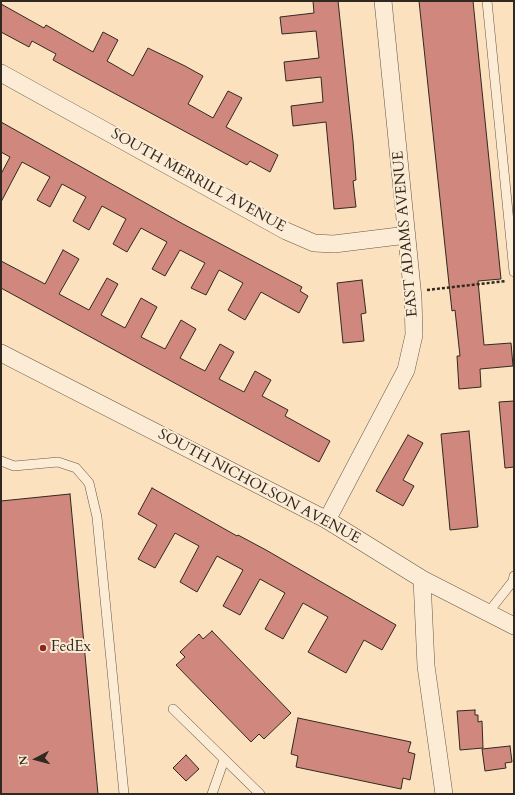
<!DOCTYPE html>
<html>
<head>
<meta charset="utf-8">
<style>
  body { margin:0 }
  #map { position:relative; width:515px; height:795px; overflow:hidden; background:#fbe1be; font-family:Cardo,serif }
  canvas { display:block }
  .frame { position:absolute; inset:0; border:2px solid #31291f; pointer-events:none }
  .north { position:absolute; left:16px; top:739px; width:40px; height:40px; -webkit-text-stroke:3px #fcecd5; paint-order:stroke; rotate:264deg; font-size:11px; font-weight:700; line-height:16px; text-align:center; color:#31291f }
  .north::after { content:''; display:block; margin:auto; width:14px; height:18px; background:#31291f; clip-path:polygon(50% 0,100% 100%,50% 72%,0 100%) }
</style>
</head>
<body>
<div id="map">
<canvas width="515" height="795"></canvas>
<div class="frame"></div>
<div class="north">N</div>
</div>
<script>
const context = document.querySelector('canvas').getContext('2d');
context.lineJoin = 'round';
function fillPath(path, color) { context.fillStyle = color; context.fill(path, 'evenodd'); }
const toPath = rows => new Path2D(rows.map(r => 'M' + r).join(''));
function stroke(path, color, width, dash) { context.strokeStyle = color; context.lineWidth = width; context.lineCap = dash ? 'butt' : 'round'; context.setLineDash(dash || []); context.stroke(path); }
function write(font, color, halo, rows, align = 'center') {
  context.font = font + ' Cardo,serif'; context.lineWidth = 4; context.setLineDash([]); context.textBaseline = 'middle'; context.strokeStyle = halo; context.fillStyle = color; for (const [text, x, y, turn = 0] of rows) {
    context.save(); context.translate(x, y); context.rotate((+turn || 0) * Math.PI / 180); context.textAlign = isNaN(turn) ? turn : align; if (halo) context.strokeText(text, 0, 0); context.fillText(text, 0, 0); context.restore();
  }
}
const building = toPath([
  [313,1,338,1,353,141,356,180,353,181,356,207,334,209,326,122,293,126,291,106,323,102,321,77,286,81,284,62,319,58,316,31,282,34,280,17,314,13,313,1],
  [419,1,473,1,501,279,478,281,484,345,511,343,513,366,480,369,481,387,459,389,457,356,460,356,455,310,452,311,449,284,419,1],
  [1,4,44,28,46,25,93,52,103,32,118,40,107,61,133,76,148,48,185,66,203,76,188,104,213,118,228,91,242,98,226,127,278,155,270,172,250,161,247,165,99,85,53,60,56,54,32,41,29,47,1,32,1,4],
  [1,122,183,224,302,287,300,291,308,296,299,313,261,292,245,320,228,310,243,283,219,270,206,295,191,288,205,263,180,250,165,276,152,269,167,242,141,228,127,252,113,244,126,219,102,206,89,230,73,221,86,197,62,184,50,207,37,200,50,177,22,162,1,202,1,174,10,157,1,152,1,122],
  [63,250,79,259,59,294,89,310,107,278,118,284,101,315,125,328,141,298,157,307,141,337,165,349,181,320,196,329,180,358,205,371,220,344,234,352,219,379,244,392,255,371,271,380,262,396,288,410,285,416,330,441,319,462,1,288,1,261,45,284,63,250],
  [362,280,366,313,361,314,364,341,343,343,337,283,362,280],
  [514,401,514,467,505,468,499,402,514,401],
  [469,431,478,527,450,530,441,434,469,431],
  [408,435,423,443,403,480,414,486,403,506,376,491,408,435],
  [152,488,237,536,238,535,266,550,396,625,382,650,364,640,346,673,308,652,328,617,303,603,283,639,265,629,285,593,260,579,240,615,223,606,243,570,217,556,197,592,180,582,199,546,175,533,155,568,138,559,157,525,138,514,152,488],
  [70,494,98,794,1,794,1,501,70,494],
  [212,631,291,713,264,739,259,734,251,742,176,665,185,657,180,652,199,634,203,639,212,631],
  [475,710,475,715,478,715,478,722,482,721,483,748,460,750,457,711,475,710],
  [298,718,411,742,408,752,415,754,410,780,403,778,401,789,296,767,298,756,291,754,298,718],
  [510,746,512,762,505,763,506,768,485,771,482,749,510,746],
  [186,755,199,769,186,781,173,768,186,755]
]);
fillPath(building, '#d0887e');
stroke(building, '#31291f', 1);
const service = toPath([
  [487,1,514,272],
  [1,461,14,466,58,462,76,468,89,483,97,517,124,794],
  [487,614,513,581,514,576],
  [173,709,260,794],
  [212,794,224,760]
]);
const minor = toPath([
  [1,73,286,231,314,243,334,244,407,235],
  [1,353,327,520,422,579,514,626],
  [327,520,406,370,414,335,413,298,383,1],
  [422,579,426,666,444,794]
]);
stroke(service, '#645747', 10);
stroke(minor, '#645747', 18);
stroke(toPath([
  [427,290,506,281]
]), '#31291f', 2.5, [3, 2]);
stroke(service, '#fcecd5', 9);
stroke(minor, '#fcecd5', 17);
for (const [x, y, r, color] of [
  [43,648,4,"#8f2418"]
]) { const dot = new Path2D(); dot.arc(x, y, r, 0, 2 * Math.PI); context.fillStyle = color; context.fill(dot); stroke(dot, '#fcecd5', 1.5); }
write('15px', '#31291f', '#fcecd5', [
  ["SOUTH MERRILL AVENUE",198,181,29],
  ["EAST ADAMS AVENUE",406,234,-95],
  ["SOUTH NICHOLSON AVENUE",259,487,28]
]);
write('15px', '#31291f', '#fcecd5', [
  ["FedEx",51,648]
], 'left');
</script>
</body>
</html>
